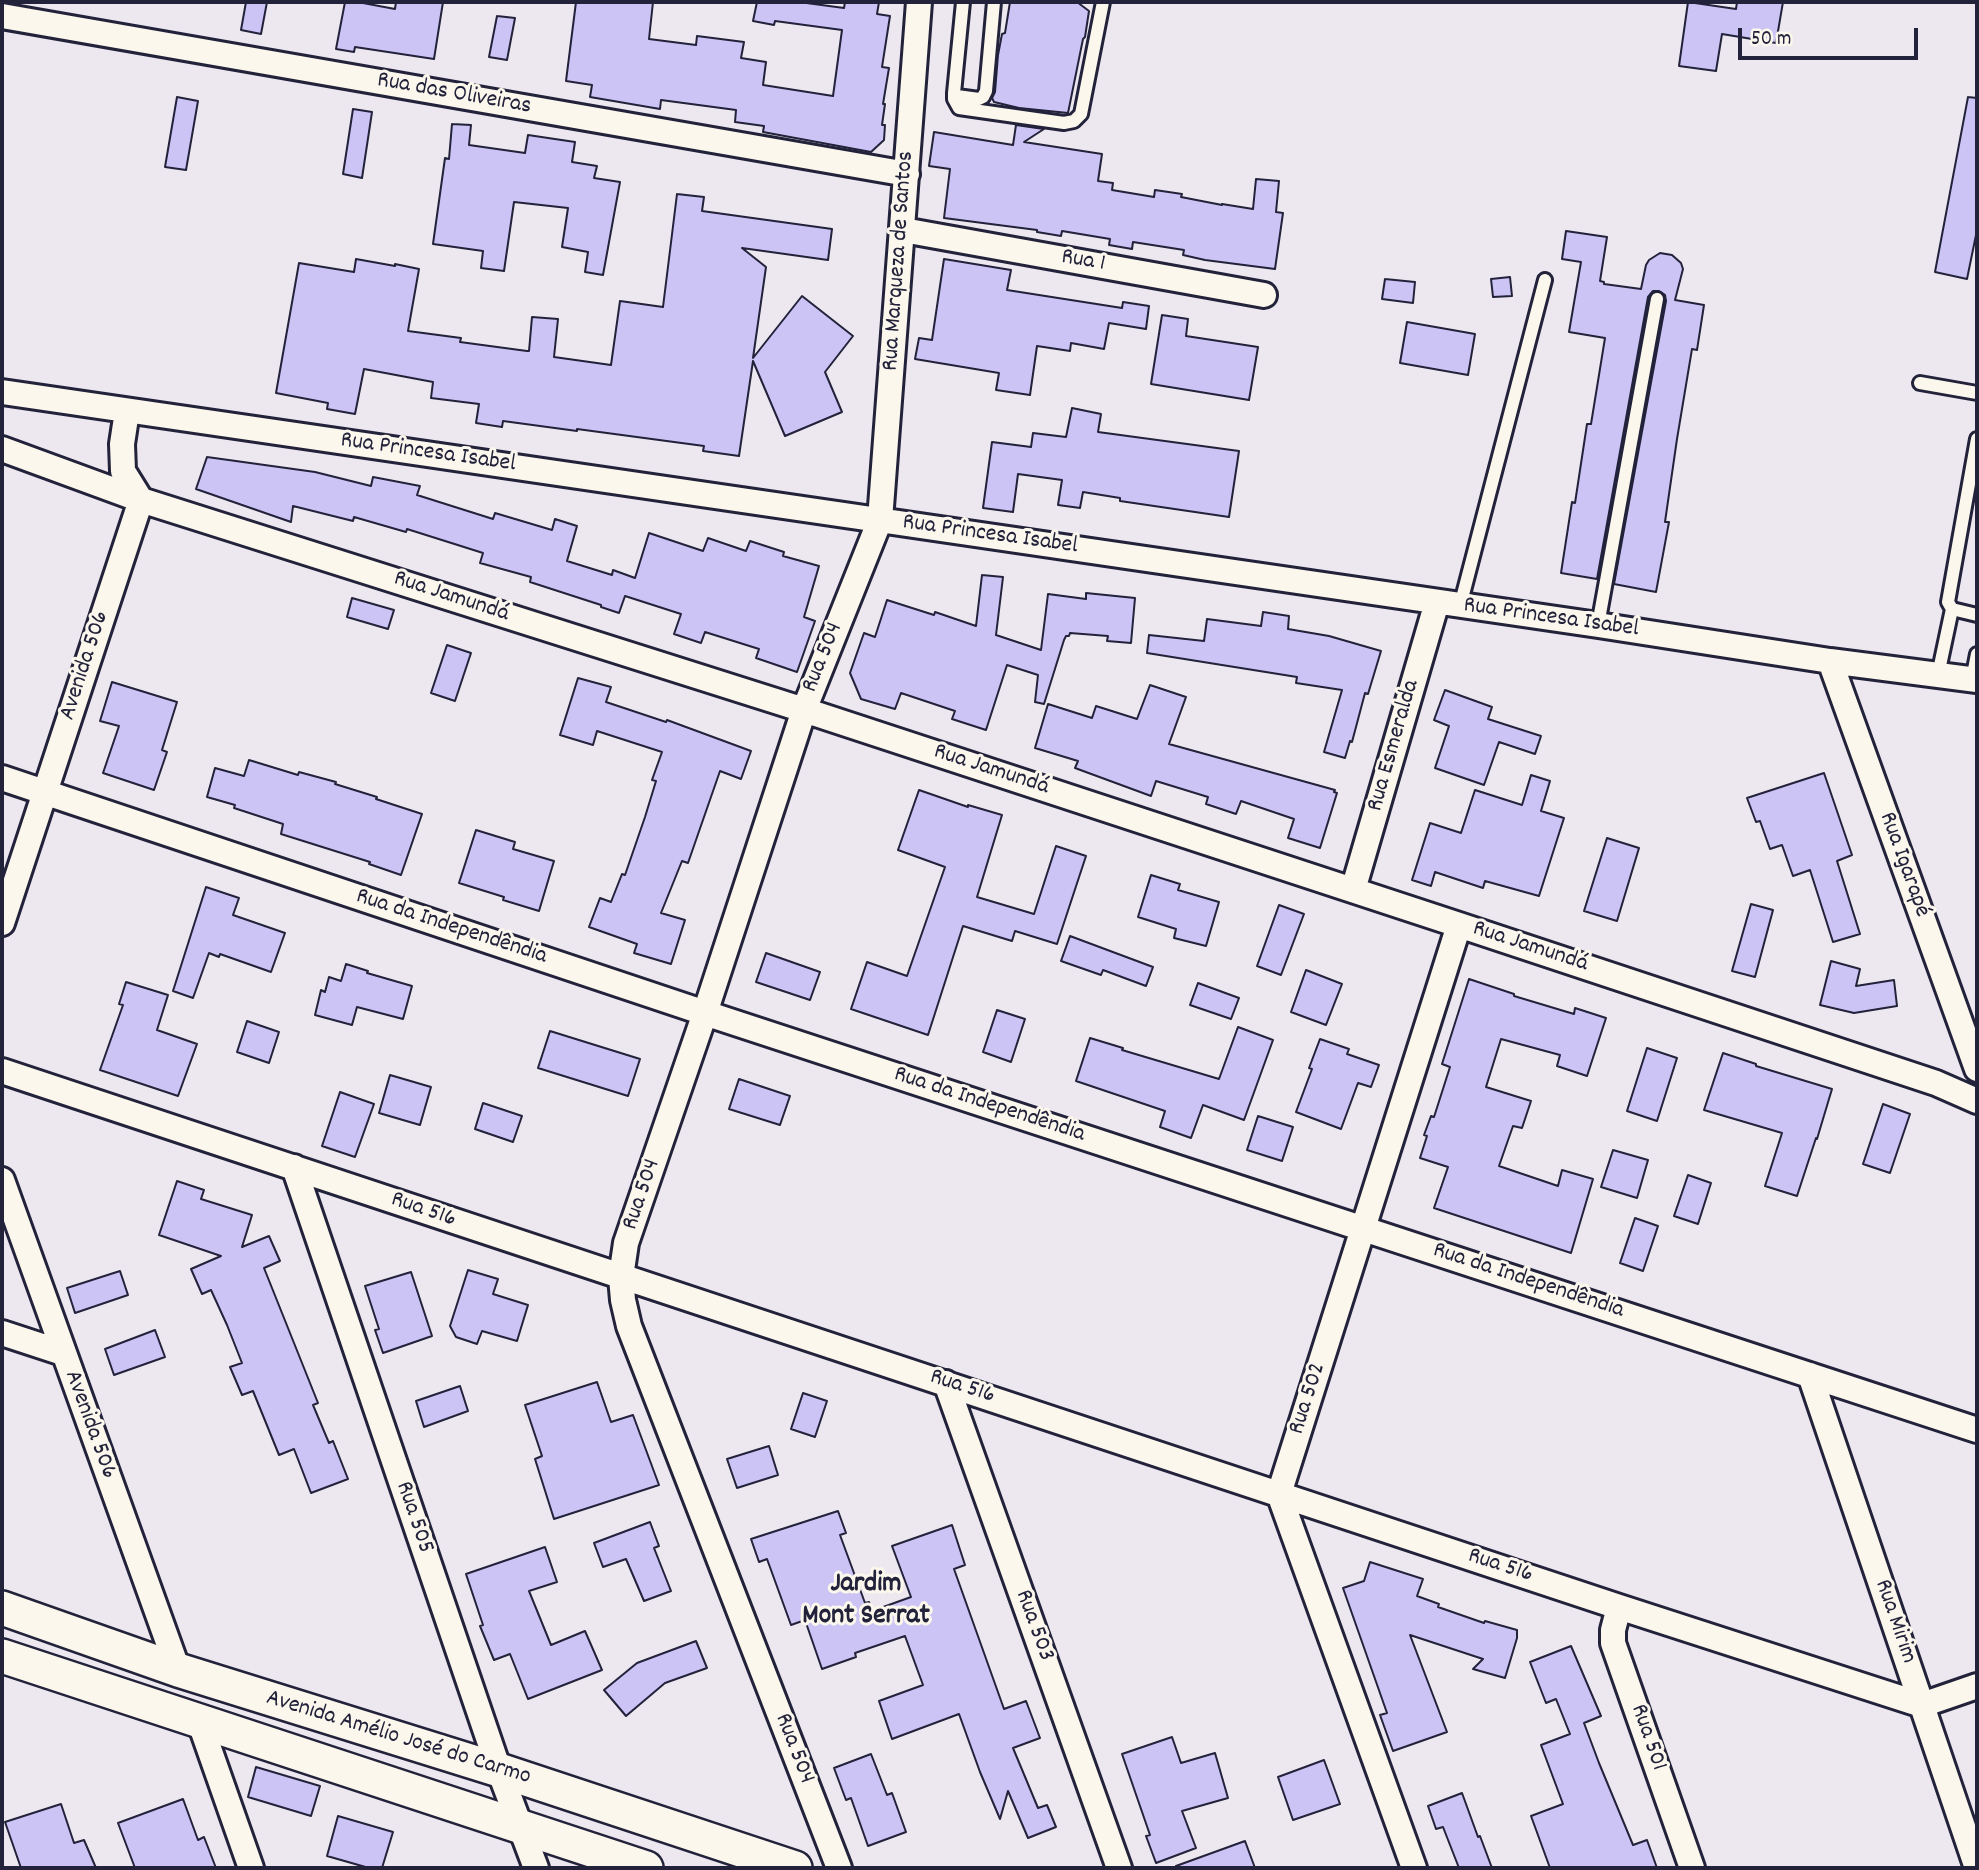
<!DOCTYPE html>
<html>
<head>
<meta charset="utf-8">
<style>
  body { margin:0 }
  #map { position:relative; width:1979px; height:1870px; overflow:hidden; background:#ede8ef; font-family:Dekko,sans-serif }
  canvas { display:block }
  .frame { position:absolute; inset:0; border:4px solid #22223b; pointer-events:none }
  .scale { position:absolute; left:1738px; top:28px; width:180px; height:32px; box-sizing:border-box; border:4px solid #22223b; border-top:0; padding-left:9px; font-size:21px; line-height:24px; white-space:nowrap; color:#22223b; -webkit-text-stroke:5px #fbf7ec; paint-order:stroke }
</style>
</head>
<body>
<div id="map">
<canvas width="1979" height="1870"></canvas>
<div class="frame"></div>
<div class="scale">50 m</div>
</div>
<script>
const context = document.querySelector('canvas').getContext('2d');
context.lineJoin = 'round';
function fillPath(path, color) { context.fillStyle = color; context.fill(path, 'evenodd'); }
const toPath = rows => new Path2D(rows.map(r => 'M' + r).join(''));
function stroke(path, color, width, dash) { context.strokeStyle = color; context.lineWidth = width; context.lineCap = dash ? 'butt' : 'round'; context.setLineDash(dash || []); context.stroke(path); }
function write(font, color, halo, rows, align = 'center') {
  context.font = font + ' Dekko,sans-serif'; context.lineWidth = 6; context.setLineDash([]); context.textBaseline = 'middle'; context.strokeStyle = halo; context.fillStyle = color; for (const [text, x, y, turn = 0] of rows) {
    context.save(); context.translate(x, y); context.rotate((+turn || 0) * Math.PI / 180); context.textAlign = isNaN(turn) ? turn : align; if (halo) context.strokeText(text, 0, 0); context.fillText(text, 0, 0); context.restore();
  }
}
const building = toPath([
  [246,2,267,2,261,34,241,30,246,2],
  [345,2,363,2,363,3,395,9,396,2,443,2,434,59,355,47,354,52,336,49,345,2],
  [576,2,653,2,649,39,696,45,697,36,744,42,741,58,766,62,763,85,833,96,842,30,775,21,774,25,753,21,757,2,799,2,844,8,845,2,879,2,877,14,890,16,882,67,889,68,883,104,885,104,882,125,885,125,884,140,871,152,763,132,764,126,735,122,736,110,661,100,660,109,590,97,592,85,566,81,576,2],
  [1010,2,1077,2,1089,11,1085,37,1083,39,1068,113,1019,108,994,102,992,98,995,92,998,55,1002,34,1005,33,1010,2],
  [1688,2,1736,9,1737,2,1783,2,1776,43,1722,34,1716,71,1679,66,1688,2],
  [497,16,515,18,507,60,489,57,497,16],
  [177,97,198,101,186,170,165,167,177,97],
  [1968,97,1977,98,1977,230,1967,279,1935,272,1968,97],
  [353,109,372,112,362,178,343,174,353,109],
  [452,124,471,125,469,145,525,153,528,135,575,142,572,162,597,166,594,178,620,182,603,275,585,272,588,252,562,247,568,208,514,202,504,271,481,268,483,251,433,244,445,158,449,159,452,124],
  [1016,125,1044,129,1024,142,1102,154,1098,181,1113,183,1112,190,1154,197,1155,190,1182,194,1181,197,1222,205,1222,204,1253,209,1256,179,1279,181,1276,212,1283,213,1275,269,1205,260,1183,255,1184,250,1133,242,1132,249,1109,245,1110,239,1062,231,1061,236,1037,232,1037,230,944,218,950,169,929,166,934,132,1013,145,1016,125],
  [677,194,704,197,702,211,832,229,828,260,742,248,766,267,753,358,802,296,853,336,825,372,842,412,785,436,753,361,739,456,703,451,704,446,577,429,577,431,503,421,502,427,476,423,479,404,431,398,433,382,364,369,355,414,327,409,328,403,276,393,299,263,354,272,356,259,395,266,395,264,419,269,408,331,461,338,460,342,527,351,529,351,532,317,558,319,554,357,611,365,620,301,663,307,677,194],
  [1566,231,1607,237,1600,281,1604,282,1604,284,1641,289,1646,265,1649,260,1660,253,1672,255,1681,263,1683,269,1675,300,1704,305,1697,350,1692,349,1677,439,1665,522,1669,522,1656,592,1614,584,1666,301,1665,295,1659,291,1653,291,1648,297,1597,579,1561,573,1572,502,1575,503,1587,424,1591,424,1605,338,1569,332,1581,262,1562,259,1566,231],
  [944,259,1011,270,1007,290,1122,308,1123,302,1149,306,1146,329,1109,323,1104,349,1071,343,1070,351,1037,346,1030,395,996,390,999,373,915,359,919,338,932,340,944,259],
  [1510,277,1512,296,1493,297,1491,279,1510,277],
  [1385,279,1415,282,1413,303,1382,299,1385,279],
  [1162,315,1188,319,1186,336,1258,347,1249,400,1151,384,1162,315],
  [1407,322,1475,334,1468,375,1400,363,1407,322],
  [1072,408,1101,414,1098,432,1239,451,1229,517,1120,501,1120,498,1083,492,1080,508,1058,505,1062,480,1018,474,1013,512,983,508,992,442,1031,447,1033,433,1066,437,1072,408],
  [207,457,315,472,371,486,373,477,420,486,417,495,493,519,495,513,552,530,555,519,577,526,567,561,612,575,613,570,635,578,649,533,703,551,708,538,746,551,750,541,784,552,783,556,819,566,804,617,815,621,797,672,756,658,759,649,705,632,701,643,674,634,681,614,625,596,619,613,601,607,601,605,530,582,531,577,480,563,483,553,407,529,406,532,354,517,353,521,293,506,291,522,196,489,207,457],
  [982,575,1003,577,996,635,1041,650,1048,594,1086,599,1086,593,1135,598,1131,643,1107,641,1108,636,1070,633,1069,636,1066,636,1064,640,1044,704,1035,702,1038,675,1007,665,986,730,952,719,955,711,901,693,895,709,861,699,850,673,864,633,875,637,887,600,934,615,935,612,976,626,982,575],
  [352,598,394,610,388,629,347,617,352,598],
  [1263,612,1289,616,1288,629,1329,636,1381,651,1368,694,1365,693,1352,742,1350,741,1345,758,1324,752,1342,690,1296,683,1297,677,1147,653,1149,635,1204,641,1207,619,1261,626,1263,612],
  [447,645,471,653,455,701,431,693,447,645],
  [578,678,611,687,606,702,666,722,667,720,751,751,741,779,720,771,688,863,682,861,661,913,685,920,671,964,634,953,637,944,589,927,600,898,611,902,622,874,625,875,645,817,656,781,652,780,662,752,597,731,593,745,560,735,578,678],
  [112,682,177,702,162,750,167,752,154,790,103,773,119,726,100,721,112,682],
  [1150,685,1186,697,1169,744,1335,790,1334,792,1337,793,1320,848,1288,838,1294,819,1241,801,1236,814,1206,804,1208,797,1156,781,1151,796,1075,768,1078,761,1035,748,1048,704,1092,718,1096,706,1137,719,1150,685],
  [1445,690,1492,707,1488,719,1541,736,1535,754,1499,742,1484,785,1435,768,1449,726,1434,720,1445,690],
  [249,760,298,775,299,772,336,782,335,784,377,797,376,799,422,814,401,875,369,864,370,862,281,834,283,824,234,808,235,805,207,797,215,768,244,776,249,760],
  [1824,773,1852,855,1837,861,1860,934,1833,942,1810,870,1793,876,1782,845,1770,849,1760,821,1756,822,1747,798,1824,773],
  [1531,775,1550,781,1541,811,1564,818,1539,896,1485,881,1483,888,1435,872,1431,886,1412,880,1430,823,1461,833,1475,790,1522,805,1531,775],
  [919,790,968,807,968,805,1002,815,977,897,1034,914,1056,846,1086,856,1057,944,1015,931,1012,941,963,926,928,1035,851,1009,867,962,907,976,945,867,898,850,919,790],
  [476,830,515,842,513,849,554,861,539,911,503,900,504,897,459,883,476,830],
  [1607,838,1639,848,1617,921,1584,911,1607,838],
  [1151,875,1180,884,1178,890,1219,902,1206,946,1174,938,1176,929,1138,917,1151,875],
  [206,887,239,898,233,915,285,933,271,972,220,954,219,957,209,953,193,998,173,991,206,887],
  [1751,904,1773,910,1755,977,1732,971,1751,904],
  [1279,905,1304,914,1281,975,1257,966,1279,905],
  [1070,936,1153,967,1146,986,1103,970,1101,975,1061,961,1070,936],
  [766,953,820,972,810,1000,756,982,766,953],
  [1831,961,1860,969,1856,986,1894,980,1897,1006,1854,1013,1820,1005,1831,961],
  [346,964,368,971,367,973,412,986,403,1019,357,1007,352,1025,315,1015,321,990,325,992,329,977,341,981,346,964],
  [1306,970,1342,984,1326,1025,1291,1012,1306,970],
  [1469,979,1514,994,1514,996,1574,1014,1575,1008,1606,1018,1587,1076,1557,1066,1560,1055,1501,1039,1486,1087,1531,1101,1522,1128,1513,1126,1499,1166,1558,1186,1562,1170,1593,1179,1571,1253,1434,1208,1448,1167,1420,1158,1427,1136,1424,1135,1431,1116,1434,1117,1450,1067,1442,1064,1469,979],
  [126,982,168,995,157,1030,197,1044,178,1096,100,1070,123,1005,119,1004,126,982],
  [1198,983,1239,998,1231,1019,1190,1005,1198,983],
  [997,1010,1025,1019,1011,1062,983,1052,997,1010],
  [247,1021,279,1032,269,1063,237,1052,247,1021],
  [1238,1027,1273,1040,1244,1120,1203,1105,1191,1138,1160,1127,1165,1111,1076,1081,1090,1038,1123,1048,1122,1050,1219,1079,1238,1027],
  [550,1031,640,1059,628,1096,538,1068,550,1031],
  [1320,1039,1349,1049,1347,1054,1379,1065,1371,1087,1358,1083,1341,1129,1296,1112,1312,1069,1309,1068,1320,1039],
  [1647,1048,1677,1058,1657,1121,1627,1111,1647,1048],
  [1723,1053,1756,1064,1756,1066,1832,1089,1817,1139,1816,1138,1797,1196,1765,1186,1782,1133,1704,1110,1723,1053],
  [390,1075,431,1087,420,1125,379,1113,390,1075],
  [739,1079,790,1096,780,1125,729,1109,739,1079],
  [340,1092,374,1104,355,1157,322,1146,340,1092],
  [483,1103,522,1116,513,1142,475,1129,483,1103],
  [1883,1104,1910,1114,1890,1173,1863,1164,1883,1104],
  [1258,1116,1293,1127,1282,1161,1247,1150,1258,1116],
  [1613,1150,1648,1160,1637,1198,1601,1187,1613,1150],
  [1688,1175,1711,1183,1698,1224,1674,1216,1688,1175],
  [177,1181,204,1190,201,1199,252,1215,242,1247,269,1236,280,1261,264,1268,318,1403,313,1405,329,1443,333,1441,348,1479,311,1493,294,1449,279,1455,253,1391,242,1395,230,1367,242,1363,227,1325,211,1290,202,1294,191,1269,221,1256,159,1235,177,1181],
  [1635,1218,1658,1226,1643,1271,1620,1263,1635,1218],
  [468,1270,498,1279,493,1294,528,1305,517,1341,482,1331,477,1344,456,1337,450,1326,468,1270],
  [120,1271,128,1295,75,1313,67,1288,120,1271],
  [411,1272,432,1336,383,1353,375,1330,379,1329,365,1286,411,1272],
  [155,1330,165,1357,114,1375,105,1349,155,1330],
  [597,1382,611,1422,633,1415,659,1485,554,1519,535,1459,542,1456,525,1405,597,1382],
  [460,1386,468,1411,424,1427,416,1401,460,1386],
  [803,1393,827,1401,815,1437,791,1429,803,1393],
  [769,1446,778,1475,737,1488,727,1459,769,1446],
  [838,1511,846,1533,840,1535,865,1603,869,1602,872,1611,911,1597,892,1546,952,1525,965,1565,954,1569,1004,1709,1026,1701,1040,1738,1013,1748,1038,1808,1047,1805,1056,1827,1028,1838,1008,1791,1000,1819,980,1772,959,1714,892,1739,879,1701,923,1685,905,1636,855,1653,856,1657,822,1669,805,1620,791,1625,767,1559,759,1562,751,1539,838,1511],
  [650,1522,659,1546,654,1548,671,1591,644,1601,626,1559,603,1567,594,1543,650,1522],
  [545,1547,557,1582,529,1591,551,1645,585,1631,602,1670,528,1699,510,1654,494,1660,480,1626,483,1625,466,1574,545,1547],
  [1370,1562,1423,1579,1417,1596,1439,1604,1438,1607,1484,1623,1485,1621,1517,1630,1517,1638,1505,1678,1473,1669,1483,1659,1410,1635,1447,1732,1393,1751,1380,1715,1387,1713,1343,1588,1364,1581,1370,1562],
  [696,1641,707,1668,665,1683,626,1716,604,1690,637,1663,696,1641],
  [1571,1646,1601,1716,1584,1723,1599,1763,1633,1845,1647,1840,1657,1868,1550,1868,1531,1816,1563,1804,1541,1745,1570,1734,1556,1699,1546,1703,1530,1662,1571,1646],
  [1172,1737,1181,1763,1215,1753,1228,1798,1182,1811,1196,1848,1156,1863,1146,1836,1150,1835,1122,1754,1172,1737],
  [871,1754,887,1795,892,1793,906,1832,868,1846,851,1798,846,1800,834,1768,871,1754],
  [1324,1760,1340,1804,1293,1820,1278,1777,1324,1760],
  [256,1767,320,1786,311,1816,248,1797,256,1767],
  [1462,1793,1478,1837,1480,1836,1492,1868,1459,1868,1443,1827,1436,1829,1428,1806,1462,1793],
  [183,1799,198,1840,204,1837,216,1868,135,1868,118,1823,183,1799],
  [61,1804,74,1843,84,1840,96,1868,21,1868,5,1822,61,1804],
  [338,1816,393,1832,382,1868,369,1868,327,1856,338,1816],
  [1245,1841,1255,1868,1177,1868,1176,1866,1245,1841]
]);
fillPath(building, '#cdc4f6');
stroke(building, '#22223b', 2);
const lane = toPath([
  [963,2,954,93,957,96,979,99,983,97,986,91,994,2],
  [954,93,954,99,959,108,1064,123,1074,121,1081,114,1103,2],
  [1920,383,1977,393],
  [1977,439,1948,602,1952,609,1977,615],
  [1460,606,1545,280],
  [1598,625,1657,299],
  [1938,675,1952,609],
  [1972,680,1977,654]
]);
const street = toPath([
  [2,16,907,174],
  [903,230,1264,295],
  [2,392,1598,625,1830,661,1977,680],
  [2,449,141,500,804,710,1459,925,1936,1083,1977,1101],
  [1830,661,1977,1069],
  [2,778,705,1013,1977,1430],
  [1353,890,1437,602],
  [2,923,141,500,123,471,122,444,127,411],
  [2,1071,1619,1607,1922,1705,1977,1686],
  [294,1167,499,1770,536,1868],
  [2,1180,178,1670],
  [2,1333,63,1353],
  [1810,1375,1977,1868],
  [946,1383,1119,1868],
  [1619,1607,1613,1630,1613,1643,1692,1868],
  [199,1720,251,1868],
  [839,1868,629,1326,623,1300,621,1277,626,1243,705,1013,804,710,880,520,919,2],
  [1414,1868,1279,1494,1459,925]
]);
const secondary = toPath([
  [2,1608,178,1670,499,1770,795,1868],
  [2,1656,646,1868]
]);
stroke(lane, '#22223b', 18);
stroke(street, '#22223b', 30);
stroke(secondary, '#22223b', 38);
stroke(lane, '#fbf7ec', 12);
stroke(street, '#fbf7ec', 24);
stroke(secondary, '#fbf7ec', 33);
write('24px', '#22223b', '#fbf7ec', [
  ["Rua das Oliveiras",454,95,10],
  ["Rua Marqueza de Santos",900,261,-86],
  ["Rua 1",1083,262,10],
  ["Rua Princesa Isabel",428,454,8],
  ["Rua Princesa Isabel",990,536,8],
  ["Rua Jamundá",451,598,18],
  ["Rua Princesa Isabel",1551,619,8],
  ["Rua 504",824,658,-68],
  ["Avenida 506",86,666,-72],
  ["Rua Esmeralda",1395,746,-74],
  ["Rua Jamundá",991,771,18],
  ["Rua Igarapé",1903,865,70],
  ["Rua da Independêndia",451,928,18],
  ["Rua Jamundá",1530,948,18],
  ["Rua da Independêndia",989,1106,18],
  ["Rua 504",643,1195,-71],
  ["Rua 516",423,1211,19],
  ["Rua da Independêndia",1528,1282,18],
  ["Rua 516",962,1388,18],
  ["Rua 502",1309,1399,-72],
  ["Avenida 506",89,1425,70],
  ["Rua 505",413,1518,71],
  ["Rua 516",1500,1567,18],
  ["Rua Mirim",1894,1622,71],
  ["Rua 503",1033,1626,70],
  ["Rua 501",1647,1738,71],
  ["Avenida Amélio José do Carmo",398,1739,17],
  ["Rua 504",793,1749,69]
]);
write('bold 28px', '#22223b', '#fbf7ec', [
  ["Jardim",866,1586],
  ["Mont Serrat",866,1618]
]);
</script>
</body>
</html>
